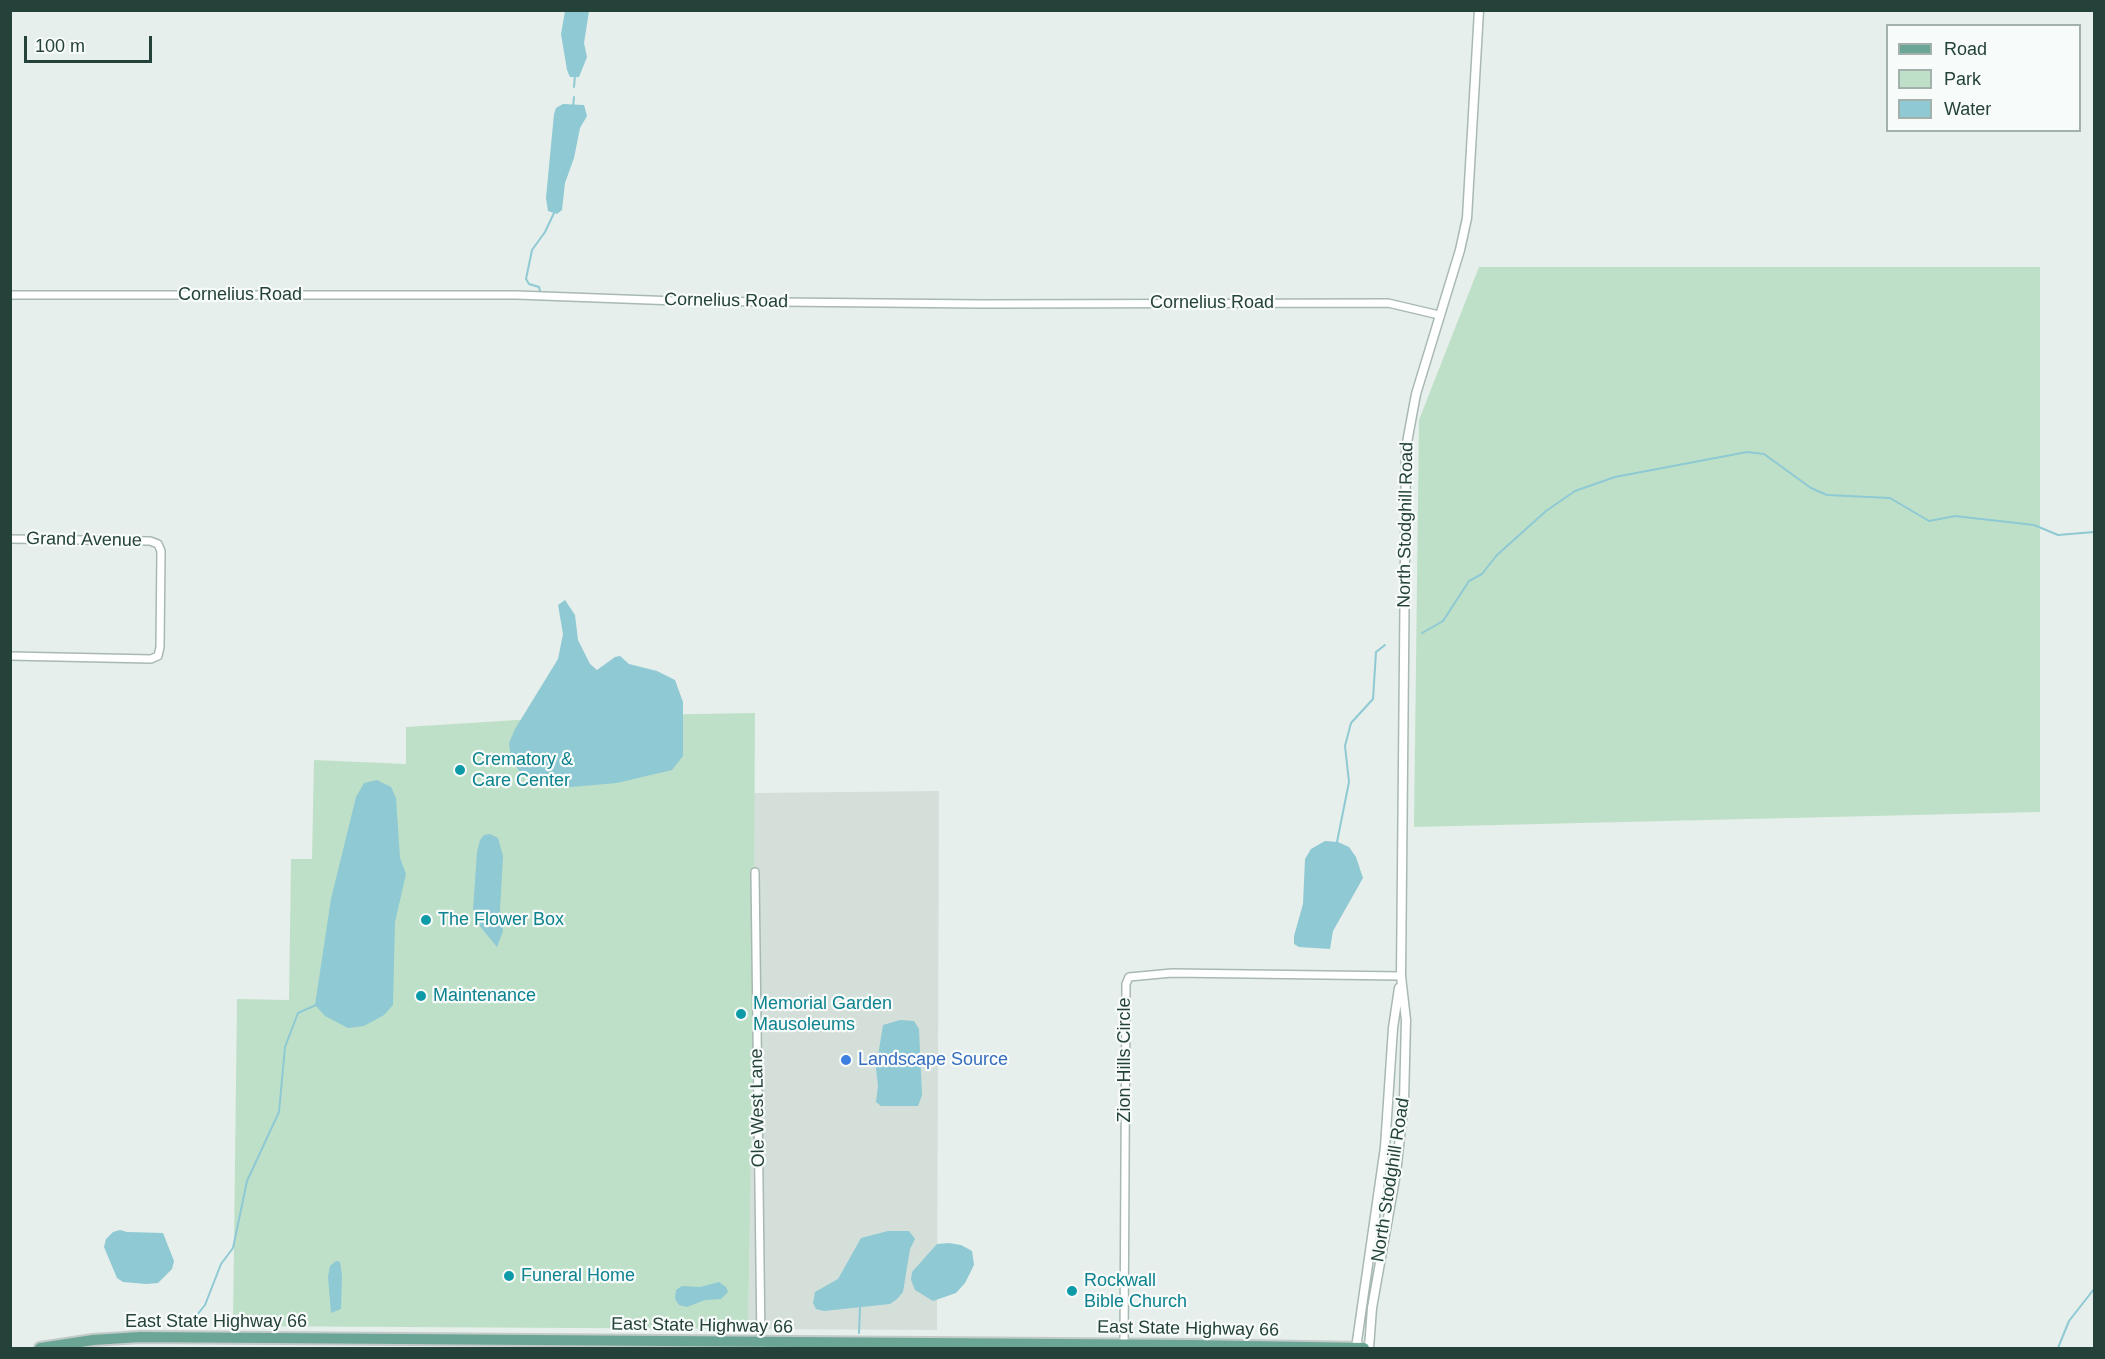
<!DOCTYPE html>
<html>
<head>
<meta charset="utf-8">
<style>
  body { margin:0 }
  #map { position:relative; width:2105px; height:1359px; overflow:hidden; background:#e6efeb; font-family:Helvetica,sans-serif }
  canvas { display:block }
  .frame { position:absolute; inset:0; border:12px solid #24423a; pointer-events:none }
  .legend { position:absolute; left:1886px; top:24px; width:195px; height:108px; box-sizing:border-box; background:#f7fbf9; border:2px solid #a3b1ad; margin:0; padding:8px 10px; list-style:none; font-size:18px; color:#24423a }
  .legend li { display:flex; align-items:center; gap:12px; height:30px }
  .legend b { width:30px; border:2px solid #a3b1ad }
  .scale { position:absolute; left:24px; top:36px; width:128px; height:27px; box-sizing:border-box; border:3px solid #24423a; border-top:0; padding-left:8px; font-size:18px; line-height:21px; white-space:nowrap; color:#24423a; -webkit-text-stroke:4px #f7fbf9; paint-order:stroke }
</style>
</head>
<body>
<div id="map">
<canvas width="2105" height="1359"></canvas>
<div class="frame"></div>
<ul class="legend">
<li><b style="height:8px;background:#6aa596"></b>Road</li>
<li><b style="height:16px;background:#bfe0c8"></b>Park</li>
<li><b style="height:16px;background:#8ec9d4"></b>Water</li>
</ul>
<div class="scale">100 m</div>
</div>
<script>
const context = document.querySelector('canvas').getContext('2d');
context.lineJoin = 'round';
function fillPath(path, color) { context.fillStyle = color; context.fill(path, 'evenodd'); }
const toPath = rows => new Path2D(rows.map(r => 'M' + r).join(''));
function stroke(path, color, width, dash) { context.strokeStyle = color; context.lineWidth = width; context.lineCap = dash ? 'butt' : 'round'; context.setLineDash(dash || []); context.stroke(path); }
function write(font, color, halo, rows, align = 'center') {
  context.font = font + ' Helvetica,sans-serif'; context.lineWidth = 4.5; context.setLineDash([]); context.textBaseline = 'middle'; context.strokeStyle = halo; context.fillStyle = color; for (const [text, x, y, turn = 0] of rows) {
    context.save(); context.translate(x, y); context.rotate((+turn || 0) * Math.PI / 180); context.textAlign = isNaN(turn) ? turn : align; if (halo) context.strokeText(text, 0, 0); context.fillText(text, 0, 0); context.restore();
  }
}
fillPath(toPath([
  [939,791,937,1330,748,1329,753,1053,754,793]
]), '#d4dfda');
fillPath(toPath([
  [1479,267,2040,267,2040,812,1414,827,1419,420],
  [755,713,753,1053,748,1329,233,1326,237,999,289,1000,291,859,312,859,314,760,406,764,406,727,580,716]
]), '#bfe0c8');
fillPath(toPath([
  [565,11,589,11,584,43,587,57,579,77,570,77,567,70,561,34],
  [563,104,584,105,587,116,580,128,574,158,565,183,562,210,557,214,548,211,546,198,554,114,556,108],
  [565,600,575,615,578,640,590,664,597,670,615,657,620,656,629,664,657,671,675,680,683,702,683,756,672,770,617,783,571,787,544,783,520,772,511,759,509,743,515,729,558,659,563,634,558,605],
  [377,780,391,787,396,798,400,858,406,874,395,922,393,1005,384,1015,364,1026,348,1028,325,1016,315,1005,331,899,356,797,364,783],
  [490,834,498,838,503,856,500,910,503,931,497,947,478,924,473,910,477,852,480,840,484,835],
  [1325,841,1338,842,1349,847,1356,857,1363,878,1333,931,1330,949,1299,947,1294,944,1294,936,1303,904,1305,859,1311,849],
  [900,1020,914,1021,919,1029,922,1095,918,1106,881,1106,876,1102,878,1086,876,1068,883,1025],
  [120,1230,127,1232,163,1233,174,1261,172,1269,158,1283,146,1284,123,1282,117,1278,104,1247,106,1239,113,1232],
  [888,1231,909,1231,915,1239,910,1249,903,1292,897,1299,890,1304,824,1311,816,1309,813,1303,815,1292,838,1279,861,1238],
  [949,1243,961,1245,972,1251,974,1265,965,1283,956,1293,933,1301,915,1290,911,1280,912,1272,937,1244],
  [336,1261,340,1262,342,1276,341,1309,331,1313,328,1277,330,1266],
  [719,1282,726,1287,728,1292,721,1299,705,1300,687,1307,679,1305,675,1299,676,1290,682,1286,700,1287]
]), '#8ec9d4');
stroke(toPath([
  [574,87,575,75],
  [573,107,574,97],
  [540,291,539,287,529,284,526,279,532,250,545,232,554,213],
  [1422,633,1443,621,1469,581,1482,574,1497,555,1546,511,1575,491,1615,477,1747,452,1764,454,1811,488,1827,495,1890,498,1929,521,1955,516,2034,525,2058,535,2094,532],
  [1337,842,1349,782,1345,746,1351,723,1373,699,1376,652,1385,645],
  [189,1325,205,1305,221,1264,233,1248,247,1181,279,1112,285,1047,298,1013,316,1005],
  [859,1333,860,1307],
  [2058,1348,2069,1321,2094,1289]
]), '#8ec9d4', 2);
const minor = toPath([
  [10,295,517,295,676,301,983,304,1388,303,1439,315],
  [10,539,150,541,158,544,161,551,160,647,158,656,151,659,10,656],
  [755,872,761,1343],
  [1124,1344,1126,984,1129,977,1172,973,1401,976]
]);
const tertiary = toPath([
  [1356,1348,1385,1147,1393,1028,1399,988],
  [1369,1348,1372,1308,1396,1173,1404,1101,1406,1020,1401,976,1406,448,1416,394,1460,250,1467,218,1479,10]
]);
const primary = toPath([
  [40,1348,93,1340,140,1337,1190,1345,1364,1348]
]);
stroke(minor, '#a8b8b2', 10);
stroke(tertiary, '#a8b8b2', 11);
stroke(primary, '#c2cac8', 14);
stroke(minor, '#fff', 7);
stroke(tertiary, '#fff', 8);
stroke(primary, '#6aa596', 10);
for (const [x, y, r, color] of [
  [460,770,6,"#0f9aa8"],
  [426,920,6,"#0f9aa8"],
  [421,996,6,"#0f9aa8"],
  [741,1014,6,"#0f9aa8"],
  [846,1060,6,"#3f7fe0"],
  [509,1276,6,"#0f9aa8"],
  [1072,1291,6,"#0f9aa8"]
]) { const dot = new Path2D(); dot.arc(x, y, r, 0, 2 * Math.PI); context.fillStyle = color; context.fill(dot); stroke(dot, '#f7fbf9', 2); }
write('18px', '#24423a', '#f7fbf9', [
  ["Cornelius Road",240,295],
  ["Cornelius Road",726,301,1],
  ["Cornelius Road",1212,303],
  ["North Stodghill Road",1406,525,-89],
  ["Grand Avenue",84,540,1],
  ["Zion Hills Circle",1125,1060,-90],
  ["Ole West Lane",758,1108,-91],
  ["North Stodghill Road",1391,1180,-81],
  ["East State Highway 66",216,1322],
  ["East State Highway 66",702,1326,1],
  ["East State Highway 66",1188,1329,1]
]);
write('18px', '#0d838f', '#f7fbf9', [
  ["Crematory &",472,760],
  ["Care Center",472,781],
  ["The Flower Box",438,920],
  ["Maintenance",433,996],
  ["Memorial Garden",753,1004],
  ["Mausoleums",753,1025],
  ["Funeral Home",521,1276],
  ["Rockwall",1084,1281],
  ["Bible Church",1084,1302]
], 'left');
write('18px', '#366cbe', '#f7fbf9', [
  ["Landscape Source",858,1060]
], 'left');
</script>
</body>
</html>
